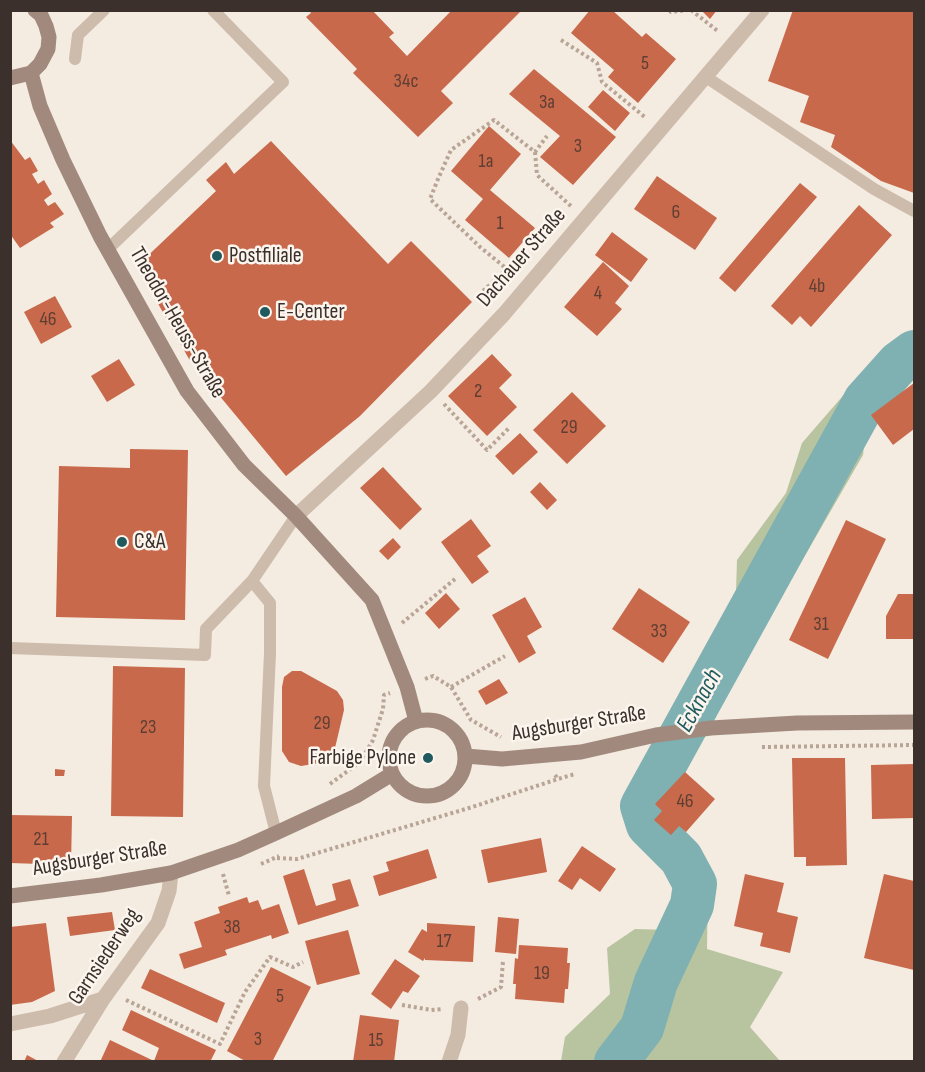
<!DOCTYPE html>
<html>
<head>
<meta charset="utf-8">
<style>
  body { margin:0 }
  #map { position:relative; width:925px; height:1072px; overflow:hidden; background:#f4ebe1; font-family:"Sofia Sans Condensed",sans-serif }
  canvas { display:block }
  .frame { position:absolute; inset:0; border:12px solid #3b302b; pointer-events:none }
</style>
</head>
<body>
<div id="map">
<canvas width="925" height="1072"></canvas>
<div class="frame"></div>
</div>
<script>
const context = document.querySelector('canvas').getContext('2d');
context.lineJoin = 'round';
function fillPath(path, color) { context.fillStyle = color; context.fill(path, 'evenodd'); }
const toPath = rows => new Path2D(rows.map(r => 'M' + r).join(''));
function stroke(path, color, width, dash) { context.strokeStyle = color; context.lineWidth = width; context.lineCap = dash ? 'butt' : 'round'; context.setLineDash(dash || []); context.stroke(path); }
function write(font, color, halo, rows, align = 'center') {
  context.font = font + ' "Sofia Sans Condensed",sans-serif'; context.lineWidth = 5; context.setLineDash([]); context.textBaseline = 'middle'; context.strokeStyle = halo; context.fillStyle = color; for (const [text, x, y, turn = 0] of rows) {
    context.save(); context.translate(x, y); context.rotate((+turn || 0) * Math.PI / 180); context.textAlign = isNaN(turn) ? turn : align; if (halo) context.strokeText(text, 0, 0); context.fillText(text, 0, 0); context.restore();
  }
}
fillPath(toPath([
  [914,338,914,378,868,413,863,455,717,708,669,713,736,591,737,560,786,493,802,443,854,383,894,350],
  [677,760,650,811,652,820,687,851,708,883,707,949,783,972,750,1027,780,1061,561,1061,565,1037,610,994,607,948,635,929,669,930,683,909,686,891,673,861,637,826,633,812,655,761]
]), '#b8c4a0');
stroke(toPath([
  [616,1062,642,1028,656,982,692,905,695,884,681,858,648,825,642,806,865,401,899,363,914,352]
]), '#7fb0b2', 44);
fillPath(toPath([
  [309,10,372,10,394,33,389,37,407,56,452,10,522,10,441,91,453,103,418,137,353,73,357,69,306,17,311,13],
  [590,10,612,10,642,37,646,33,676,59,638,103,608,77,614,70,571,33],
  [701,10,717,10,710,19],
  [793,10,801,12,802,10,914,10,914,193,881,181,831,147,835,135,800,122,809,96,768,81],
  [534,69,616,137,573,185,540,157,560,136,509,94],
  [603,90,630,113,615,131,588,107],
  [489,126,521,154,490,190,535,228,509,258,465,220,483,199,451,171],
  [10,140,25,160,30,157,38,171,32,174,38,184,44,180,52,194,44,200,48,206,55,202,64,214,50,223,54,227,20,248,10,234],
  [271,141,388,264,411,241,472,302,360,416,286,476,189,359,137,266,216,191,206,180,226,162,234,174],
  [657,176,717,218,695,250,634,209],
  [800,183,817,197,735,292,719,278],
  [859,205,892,235,811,327,800,316,792,325,771,306],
  [612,232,648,259,631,282,595,255],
  [603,262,629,286,615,303,622,309,597,336,564,307],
  [55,296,72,327,41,344,24,312],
  [492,354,512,375,499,388,517,407,487,436,448,396],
  [119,359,135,385,107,402,91,376],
  [914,383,914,429,893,445,871,415],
  [572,392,606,426,567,464,533,430],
  [520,433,538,452,513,475,495,456],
  [130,449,188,450,185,620,56,617,59,466,130,468],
  [383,467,422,509,400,530,360,488],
  [540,482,557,500,547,510,530,492],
  [471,519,491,546,477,556,489,572,472,584,441,542],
  [846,520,886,539,828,659,789,640],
  [393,538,401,547,388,560,379,551],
  [639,588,690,622,663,663,612,629],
  [446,593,460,609,439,629,425,613],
  [898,594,914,594,914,639,886,639,886,616],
  [525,597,542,627,527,636,536,653,519,663,492,615],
  [113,666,185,668,183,817,111,816],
  [292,671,301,671,337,691,343,700,344,710,335,748,329,757,319,763,301,766,289,762,282,751,282,687,284,677],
  [499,679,508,693,486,705,478,691],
  [792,758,845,758,847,865,806,866,806,857,794,857],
  [914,764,914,818,872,819,871,765],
  [55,769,65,770,64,776,55,776],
  [685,772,715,799,686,832,679,826,671,835,654,820,662,811,655,804],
  [10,815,72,816,71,865,10,863],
  [541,838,547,872,488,883,481,850],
  [582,846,616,869,600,892,580,878,572,890,558,881],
  [428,849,437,878,379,896,373,876,389,871,386,862],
  [304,869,316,906,336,900,332,884,350,879,359,906,298,925,283,876],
  [745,874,784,883,777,912,798,917,790,953,760,946,763,933,734,926],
  [884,874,914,881,914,970,864,958],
  [247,897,249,903,258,900,262,910,279,904,289,933,272,939,271,935,225,950,227,955,184,969,179,954,202,947,194,922,220,913,218,907],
  [112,912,115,930,70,936,67,917],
  [498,917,519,919,516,954,495,952],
  [46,923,55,991,32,1002,10,1005,10,927],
  [427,923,475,926,473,962,425,960,425,958,423,961,408,952,422,929,427,932],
  [348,930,360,974,317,985,305,941],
  [519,945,568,948,567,963,570,963,568,989,565,989,564,1003,515,999,516,984,513,984,515,958,518,959],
  [395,959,420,976,408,993,403,991,391,1009,371,994],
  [271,967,311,987,272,1062,247,1062,227,1051],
  [150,969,225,1003,217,1023,141,988],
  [131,1010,216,1050,210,1062,100,1062,110,1040,154,1061,159,1048,122,1030],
  [360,1015,399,1020,394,1062,353,1062],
  [27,1055,40,1062,24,1062]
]), '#c8694b');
stroke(toPath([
  [669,10,671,12,688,10],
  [691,10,719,32],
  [561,40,597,63,602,82,646,118],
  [535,152,537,175,572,207],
  [483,291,507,269,480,247,430,199,438,179,451,150,494,120,535,152,547,136],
  [444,404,487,450,510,427],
  [402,623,455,579],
  [425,679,433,676,451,687,471,720,501,737],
  [451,687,505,656],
  [762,747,914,745],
  [555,775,558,779,575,774],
  [330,784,360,762,373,740,383,709,384,695,390,693],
  [277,858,297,859,469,808,558,779],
  [261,864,279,856],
  [223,874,229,896],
  [478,999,501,987,503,961],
  [126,1000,220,1044,245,992,270,957,293,967,303,962],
  [402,1005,431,1010,443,1009]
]), '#b9a596', 4, [3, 3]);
stroke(toPath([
  [75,59,78,35,104,10],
  [706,77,874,189,914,211],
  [108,249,283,82,213,10],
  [252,581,270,603,270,653,264,786,276,833],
  [10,648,205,655,206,629,252,581,296,516]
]), '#cdbbac', 12);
stroke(toPath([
  [296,516,431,391,504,314,762,10],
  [10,1024,50,1016,103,999],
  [64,1062,103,999,158,923,169,891,171,873],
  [449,1062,458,1035,461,1008]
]), '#cdbbac', 15);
stroke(toPath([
  [31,73,40,106,63,160,100,236,187,391,244,465,296,516,372,600,407,687,416,721],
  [10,78,31,73,40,64,48,49,49,37,46,26,41,15,35,10],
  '389 758a38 38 0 1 1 76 0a38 38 0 1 1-76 0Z',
  [466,756,502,759,581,752,656,735,711,728,797,723,914,722],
  [10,896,101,885,171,873,238,850,276,833,356,796,392,774]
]), '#a18a7d', 15);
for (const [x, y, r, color] of [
  [217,256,6,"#1f5a5e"],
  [265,312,6,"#1f5a5e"],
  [122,542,6,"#1f5a5e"],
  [428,758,6,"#1f5a5e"]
]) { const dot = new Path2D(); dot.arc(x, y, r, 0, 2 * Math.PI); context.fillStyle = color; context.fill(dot); stroke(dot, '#fbf5ee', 2); }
write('20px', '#5e3e33', null, [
  ["5",645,64],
  ["34c",406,82],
  ["3a",547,103],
  ["3",578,147],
  ["1a",486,162],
  ["6",676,213],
  ["1",500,224],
  ["4b",817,287],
  ["4",598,294],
  ["46",48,320],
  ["2",478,392],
  ["29",569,428],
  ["31",821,625],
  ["33",659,632],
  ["29",322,724],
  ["23",148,728],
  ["46",685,802],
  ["21",41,840],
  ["38",232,928],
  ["17",444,942],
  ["19",542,974],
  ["5",280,997],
  ["3",258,1040],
  ["15",376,1041]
]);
write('22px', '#3b302b', '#fbf5ee', [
  ["Postfiliale",229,256],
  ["E-Center",277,312],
  ["C&A",134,542],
  ["Farbige Pylone",416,758,"right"]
], 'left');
write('22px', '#3b302b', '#fbf5ee', [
  ["Dachauer Straße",522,258,-49],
  ["Theodor-Heuss-Straße",177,323,60],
  ["Augsburger Straße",579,724,-9],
  ["Augsburger Straße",100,859,-9],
  ["Garnsiederweg",105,957,-56]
]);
write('italic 24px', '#1f5a5e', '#fbf5ee', [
  ["Ecknach",700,701,-61]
]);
</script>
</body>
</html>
